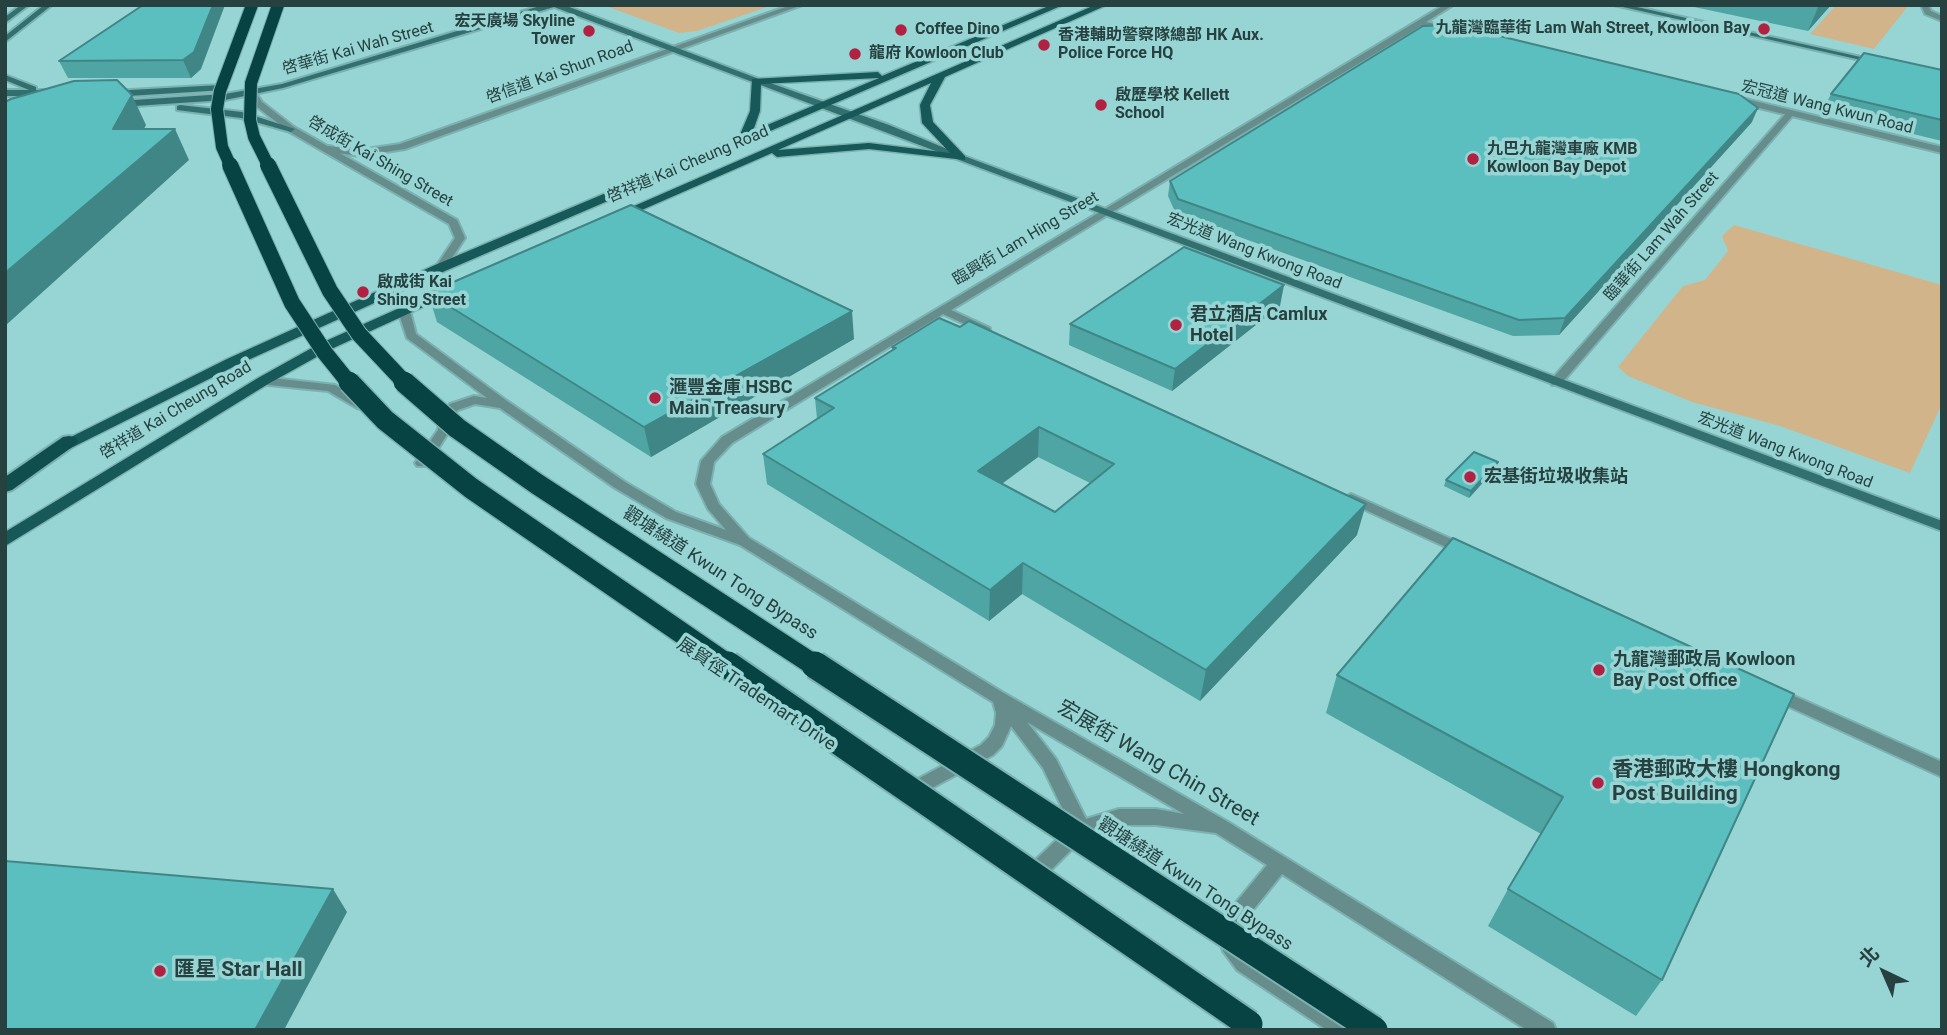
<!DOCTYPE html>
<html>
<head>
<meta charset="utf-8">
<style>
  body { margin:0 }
  #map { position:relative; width:1947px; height:1035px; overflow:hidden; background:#96d5d4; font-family:Roboto,"Noto Sans TC",sans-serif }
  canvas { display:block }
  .frame { position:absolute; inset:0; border:7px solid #274040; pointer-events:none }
  .north { position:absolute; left:1849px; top:937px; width:70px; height:70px; -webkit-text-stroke:5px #96d5d4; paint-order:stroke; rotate:316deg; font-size:19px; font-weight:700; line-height:28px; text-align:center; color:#274040 }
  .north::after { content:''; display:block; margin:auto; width:24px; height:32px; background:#274040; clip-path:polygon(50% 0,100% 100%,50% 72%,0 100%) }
</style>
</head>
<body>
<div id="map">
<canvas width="1947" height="1035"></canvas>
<div class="frame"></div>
<div class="north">北</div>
</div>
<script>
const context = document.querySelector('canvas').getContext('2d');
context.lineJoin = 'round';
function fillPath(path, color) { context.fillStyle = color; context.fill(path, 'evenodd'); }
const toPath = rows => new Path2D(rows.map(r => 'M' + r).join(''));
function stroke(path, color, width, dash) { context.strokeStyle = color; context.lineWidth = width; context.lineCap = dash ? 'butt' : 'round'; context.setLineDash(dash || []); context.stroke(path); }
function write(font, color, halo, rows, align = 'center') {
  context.font = font + ' Roboto,"Noto Sans TC",sans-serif'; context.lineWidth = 7; context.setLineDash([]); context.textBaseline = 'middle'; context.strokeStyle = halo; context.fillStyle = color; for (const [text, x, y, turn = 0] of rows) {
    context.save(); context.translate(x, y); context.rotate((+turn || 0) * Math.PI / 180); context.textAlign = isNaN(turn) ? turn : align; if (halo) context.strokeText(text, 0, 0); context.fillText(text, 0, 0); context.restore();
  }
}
fillPath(toPath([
  [603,5,773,5,697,31,679,33],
  [1836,5,1909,5,1874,49,1810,34],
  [1734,225,1942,285,1942,404,1910,473,1780,426,1692,402,1628,376,1618,367,1683,286,1705,280,1728,251,1722,236]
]), '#d2b48b');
const minor = toPath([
  [791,5,802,5,405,149,360,156,329,152,324,149,329,146,360,150,400,144,791,5],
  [1921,5,1928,5,1931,11,1942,16,1942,21,1925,14,1921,5],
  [250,84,256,84,256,93,262,102,294,127,294,131,288,131,256,106,248,93,250,84],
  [1788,111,1795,113,1560,385,1552,385,1550,382,1552,379,1788,111],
  [1105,209,1109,210,1109,214,951,310,990,328,990,332,982,332,943,314,732,443,714,462,710,484,719,504,749,538,1002,692,1228,822,1553,1023,1556,1030,1527,1030,1282,874,1236,931,1239,941,1251,956,1352,1023,1355,1030,1327,1030,1237,970,1223,951,1216,929,1219,923,1267,865,1216,833,1156,825,1119,825,1087,834,1037,884,1030,886,1023,884,1021,878,1023,872,1071,826,1043,768,1011,726,1002,746,993,755,915,797,909,799,903,797,900,792,903,787,981,745,989,737,995,725,996,713,993,702,740,545,666,518,615,488,500,408,475,404,458,410,452,417,450,430,427,466,417,466,415,463,438,430,440,416,450,404,474,396,487,398,407,338,398,311,404,308,410,311,416,334,507,401,625,482,676,512,726,530,708,509,696,484,701,461,722,437,1105,209],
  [1027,722,1184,814,1156,809,1119,809,1086,819,1056,759,1027,722],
  [263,377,335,385,367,405,361,409,357,408,328,391,259,384,257,381,263,377],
  [1351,494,1471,548,1473,551,1466,556,1461,554,1346,501,1344,498,1351,494],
  [1774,687,1942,762,1942,777,1768,697,1766,693,1768,689,1774,687]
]);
const tertiary = toPath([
  [1444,5,1453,5,1426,22,1452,28,1452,32,1421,26,1109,214,1100,212,1444,5],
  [1734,96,1942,147,1942,153,1731,101,1731,97,1734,96],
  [288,127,294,127,457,220,465,238,444,270,436,270,435,268,455,238,449,224,288,131,288,127]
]);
const secondary = toPath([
  [21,5,29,5,5,23,5,17,21,5],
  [44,5,52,5,5,42,5,36,44,5],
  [543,5,564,5,759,79,889,125,964,156,1942,521,1942,531,554,7,283,88,225,100,119,107,115,104,119,101,225,94,282,84,543,5],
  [1614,5,1628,5,1883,62,1879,64,1614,5],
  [5,75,36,87,36,90,50,90,54,93,50,96,5,96,5,90,29,90,5,80,5,75],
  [221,85,224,86,224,90,112,97,108,94,112,91,221,85],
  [180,105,242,112,295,129,291,132,241,118,177,110,177,106,180,105]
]);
const primary = toPath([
  [1051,5,1063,5,445,271,237,365,63,452,51,452,49,448,227,359,435,265,739,137,750,111,752,79,878,72,882,76,1051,5],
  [878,78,879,78,753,131,760,111,761,84,878,78],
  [1095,5,1107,5,945,77,930,105,933,122,965,156,965,160,869,149,777,157,772,153,619,220,615,221,609,217,1095,5],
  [931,83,920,105,922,123,950,153,869,143,778,150,931,83],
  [451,285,458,289,456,292,329,350,268,384,5,546,5,532,258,378,319,344,451,285]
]);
const trunk = toPath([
  [69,436,75,437,78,441,75,445,12,490,5,492,5,477,63,437,69,436]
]);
stroke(minor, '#7bb1b0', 4);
stroke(tertiary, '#7bb1b0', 4);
stroke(secondary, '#7bb1b0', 4);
stroke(primary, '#7bb1b0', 3);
stroke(trunk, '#7bb1b0', 4);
fillPath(minor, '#678c8c');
fillPath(tertiary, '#678c8c');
fillPath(secondary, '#326f6f');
fillPath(primary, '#175858');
fillPath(trunk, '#104e4e');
const motorwayBridgeFar3 = toPath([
  [231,167,222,147,217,109,220,91,252,5],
  [269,167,254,137,250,120,251,83,278,5]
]);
const motorwayBridgeFar2 = toPath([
  [230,165,292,303,325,353,350,384],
  [268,165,330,291,359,334,406,384]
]);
const motorwayBridgeFar1 = toPath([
  [349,382,385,420,471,488,731,667],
  [404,382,457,428,537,484,817,667]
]);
const motorwayBridge = toPath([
  [728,665,1249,1024],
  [815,665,1374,1030]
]);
stroke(motorwayBridgeFar3, '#7bb1b0', 14, []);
stroke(motorwayBridgeFar2, '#7bb1b0', 18, []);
stroke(motorwayBridgeFar1, '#7bb1b0', 24, []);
stroke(motorwayBridge, '#7bb1b0', 31, []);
stroke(motorwayBridgeFar3, '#084343', 12);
stroke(motorwayBridgeFar2, '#084343', 16);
stroke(motorwayBridgeFar1, '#084343', 21);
stroke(motorwayBridge, '#084343', 27);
fillPath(toPath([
  [143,5,201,69,191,78,68,78,59,61],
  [1694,5,1831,5,1808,31,1694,7],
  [1942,70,1942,141,1822,112,1831,94],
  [1752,122,1559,335,1513,336,1176,214,1168,196,1170,181],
  [428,293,854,339,651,457,437,322],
  [1280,306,1172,391,1069,345,1070,324],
  [892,347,1357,535,1200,701,1022,594,989,621,767,484,763,454,817,419,815,398,892,350],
  [1038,457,1090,483,1055,512,1002,484],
  [1498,462,1496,468,1469,498,1444,486,1446,480],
  [1453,538,1662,980,1636,1016,1488,926,1508,889,1541,834,1326,713,1337,675]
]), '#4fa4a4');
fillPath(toPath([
  [213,5,225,5,201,69,191,78,183,60],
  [1819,5,1831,5,1808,31],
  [132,95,146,125,128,160,113,129],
  [1758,108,1752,122,1559,335,1565,318],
  [175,129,189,160,5,326,5,273],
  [1284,285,1280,306,1172,391,1175,369],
  [852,311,854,339,651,457,644,427],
  [1039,427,1038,457,978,501,978,471],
  [1498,462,1496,468,1469,498,1471,491],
  [1366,504,1357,535,1200,701,1206,670],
  [1023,563,1022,594,989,621,990,590],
  [333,889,347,912,284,1030,255,1030]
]), '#408686');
const building = toPath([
  [143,5,213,5,194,52,183,60,59,61,143,5],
  [1454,25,1739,94,1758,108,1565,318,1519,320,1178,199,1170,181,1423,26,1454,25],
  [1864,53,1942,70,1942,120,1831,94,1864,53],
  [117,80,132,95,113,129,175,129,5,273,5,102,11,99,74,81,117,80],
  [631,205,852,311,644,427,428,293,631,205],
  [1184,247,1284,285,1175,369,1070,324,1184,247],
  [939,318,960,327,969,321,1366,504,1206,670,1023,563,990,590,763,454,834,408,815,398,896,348,892,347,939,318],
  [1039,427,1114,464,1055,512,978,471,1039,427],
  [1474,452,1498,462,1471,491,1446,480,1474,452],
  [1453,538,1794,694,1662,980,1508,889,1563,797,1337,675,1453,538],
  [5,861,333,889,255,1030,5,1030,5,861]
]);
fillPath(building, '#5cbfbf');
stroke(building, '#408686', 2);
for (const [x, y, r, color] of [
  [1764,29,7,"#b32142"],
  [901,30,7,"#b32142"],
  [589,31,7,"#b32142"],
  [1044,45,7,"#b32142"],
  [855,54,7,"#b32142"],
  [1101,105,7,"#b32142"],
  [1473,159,7,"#b32142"],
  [363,292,7,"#b32142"],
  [1176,325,7,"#b32142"],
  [655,398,7,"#b32142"],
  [1470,477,7,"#b32142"],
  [1599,670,7,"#b32142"],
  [1598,783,7,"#b32142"],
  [160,971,7,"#b32142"]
]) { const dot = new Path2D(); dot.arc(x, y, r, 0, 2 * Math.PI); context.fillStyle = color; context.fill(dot); stroke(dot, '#96d5d4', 2.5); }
write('bold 16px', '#274040', '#96d5d4', [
  ["宏天廣場 Skyline",575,22,"right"],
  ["Tower",575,40,"right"],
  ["九龍灣臨華街 Lam Wah Street, Kowloon Bay",1750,29,"right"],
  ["Coffee Dino",915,30],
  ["香港輔助警察隊總部 HK Aux.",1058,36],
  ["Police Force HQ",1058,54],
  ["龍府 Kowloon Club",869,54],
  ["啟歷學校 Kellett",1115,96],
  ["School",1115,114],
  ["九巴九龍灣車廠 KMB",1487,150],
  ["Kowloon Bay Depot",1487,168],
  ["啟成街 Kai",377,283],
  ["Shing Street",377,301]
], 'left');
write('16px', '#274040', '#96d5d4', [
  ["啓華街 Kai Wah Street",358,49,-16],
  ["啓信道 Kai Shun Road",560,73,-20],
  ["宏冠道 Wang Kwun Road",1827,108,14],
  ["啓成街 Kai Shing Street",380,162,30],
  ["啓祥道 Kai Cheung Road",688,165,-23],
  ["臨華街 Lam Wah Street",1662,237,-49],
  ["臨興街 Lam Hing Street",1026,239,-31],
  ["宏光道 Wang Kwong Road",1254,252,21],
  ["啓祥道 Kai Cheung Road",176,411,-31],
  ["宏光道 Wang Kwong Road",1785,451,21]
]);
write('bold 18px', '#274040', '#96d5d4', [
  ["君立酒店 Camlux",1190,315],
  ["Hotel",1190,336],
  ["滙豐金庫 HSBC",669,388],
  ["Main Treasury",669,409],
  ["宏基街垃圾收集站",1484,477],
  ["九龍灣郵政局 Kowloon",1613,660],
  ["Bay Post Office",1613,681]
], 'left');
write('18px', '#274040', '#96d5d4', [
  ["觀塘繞道 Kwun Tong Bypass",720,574,33],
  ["展貿徑 Trademart Drive",756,695,34],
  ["觀塘繞道 Kwun Tong Bypass",1195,885,33]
]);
write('21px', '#274040', '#96d5d4', [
  ["宏展街 Wang Chin Street",1158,764,30]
]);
write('bold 21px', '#274040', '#96d5d4', [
  ["香港郵政大樓 Hongkong",1612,771],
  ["Post Building",1612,795],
  ["匯星 Star Hall",174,971]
], 'left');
</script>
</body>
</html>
